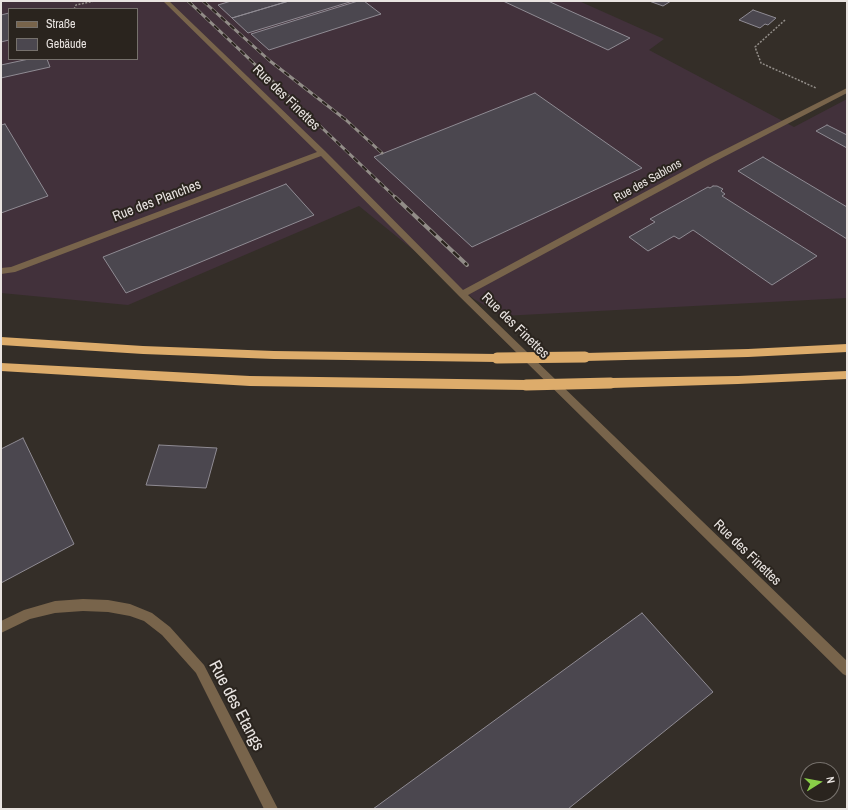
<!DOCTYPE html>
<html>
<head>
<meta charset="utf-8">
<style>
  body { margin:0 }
  #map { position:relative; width:848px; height:810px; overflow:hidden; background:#342e28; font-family:"Archivo Narrow",sans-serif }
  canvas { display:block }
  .frame { position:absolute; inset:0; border:2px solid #e9e4e1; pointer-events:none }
  .legend { position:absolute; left:8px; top:8px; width:130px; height:52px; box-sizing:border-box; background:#2a241e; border:1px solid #76716c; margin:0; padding:5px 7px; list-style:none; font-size:12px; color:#e9e4e1 }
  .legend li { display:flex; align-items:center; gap:8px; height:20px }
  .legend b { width:20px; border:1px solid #76716c }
  .north { position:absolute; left:800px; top:762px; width:40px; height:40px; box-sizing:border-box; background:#2a241e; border:1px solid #76716c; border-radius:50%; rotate:79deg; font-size:11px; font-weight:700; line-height:16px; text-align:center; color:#e9e4e1 }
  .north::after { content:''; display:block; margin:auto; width:14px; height:18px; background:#89ce48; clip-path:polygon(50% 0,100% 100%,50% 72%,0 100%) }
</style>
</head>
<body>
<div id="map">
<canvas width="848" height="810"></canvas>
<div class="frame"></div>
<ul class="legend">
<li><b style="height:5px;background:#78644b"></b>Straße</li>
<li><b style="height:11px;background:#4b474f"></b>Gebäude</li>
</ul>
<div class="north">N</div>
</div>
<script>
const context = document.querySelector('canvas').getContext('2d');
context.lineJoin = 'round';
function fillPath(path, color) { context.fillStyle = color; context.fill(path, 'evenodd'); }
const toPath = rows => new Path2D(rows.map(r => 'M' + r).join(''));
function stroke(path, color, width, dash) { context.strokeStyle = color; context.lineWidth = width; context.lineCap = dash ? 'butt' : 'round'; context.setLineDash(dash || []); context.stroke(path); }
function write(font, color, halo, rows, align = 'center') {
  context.font = font + ' "Archivo Narrow",sans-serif'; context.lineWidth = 4; context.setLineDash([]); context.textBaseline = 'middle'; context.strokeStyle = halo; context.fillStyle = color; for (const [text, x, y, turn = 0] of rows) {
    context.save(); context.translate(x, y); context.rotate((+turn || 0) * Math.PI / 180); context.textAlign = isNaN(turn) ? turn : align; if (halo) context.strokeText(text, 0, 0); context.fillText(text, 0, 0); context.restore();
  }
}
fillPath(toPath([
  [1,1,579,1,664,39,649,50,794,127,847,99,847,298,502,316,474,299,359,206,128,305,1,293],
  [9,9,137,9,137,59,9,59]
]), '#42313b');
const building = toPath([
  [231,1,289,1,232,18,218,5,231,1],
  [289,1,353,1,248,33,232,18,289,1],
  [358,1,364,1,381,14,269,50,251,34,358,1],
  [503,1,548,1,630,38,608,50,503,1],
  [649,1,671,1,663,6,649,1],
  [753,10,776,18,768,25,765,24,760,28,739,20,753,10],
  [9,13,9,40,1,42,1,15,9,13],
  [29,59,47,59,50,67,1,78,1,65,29,59],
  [535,93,642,168,472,247,374,157,535,93],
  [5,124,48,196,1,213,1,125,5,124],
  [827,125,847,135,847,148,816,131,827,125],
  [763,157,847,207,847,239,738,171,763,157],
  [286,184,314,215,126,293,103,257,286,184],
  [713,186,717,186,723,189,721,191,725,194,722,196,817,256,772,285,693,230,679,239,674,236,648,251,629,237,655,222,650,219,708,187,710,188,713,186],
  [23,438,74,544,1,583,1,449,23,438],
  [159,445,217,448,206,488,146,485,159,445],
  [642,613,713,692,568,809,373,809,642,613]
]);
fillPath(building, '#4b474f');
stroke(building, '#8f8b93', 1);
stroke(toPath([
  [74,9,76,5,94,1],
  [785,20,755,47,761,63,816,88]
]), '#928d88', 1.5, [2, 1.5]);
fillPath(toPath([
  [83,599,108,600,130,604,152,613,170,627,204,665,278,809,264,809,196,673,162,635,144,621,130,616,108,612,83,611,55,613,30,619,1,633,1,621,24,610,55,601,83,599]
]), '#78644b');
fillPath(toPath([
  [163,1,169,1,325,151,463,290,706,159,847,88,847,93,712,163,468,295,847,661,847,676,843,674,459,296,321,156,15,272,1,274,1,268,11,267,317,152,163,1]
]), '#78644b');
fillPath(toPath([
  [1,337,143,346,274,351,497,354,501,355,503,358,501,361,497,362,274,359,143,354,1,345,1,337],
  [847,344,847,352,748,357,585,361,581,360,579,357,581,354,585,353,748,349,847,344],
  [1,363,250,376,526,380,530,382,532,385,530,388,526,390,250,386,1,371,1,363],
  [847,371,847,379,738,384,611,388,607,386,605,383,607,380,611,378,738,376,847,371]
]), '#ddac6b');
const railFar1 = toPath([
  [188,1,396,198],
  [203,1,270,61,346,120,382,153]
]);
const rail = toPath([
  [395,197,467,265]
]);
stroke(railFar1, '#928d88', 3);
stroke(rail, '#928d88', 4);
stroke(railFar1, '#2a241e', 2, [6]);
stroke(rail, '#2a241e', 2.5, [8]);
stroke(toPath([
  [497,358,585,357],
  [526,385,611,383]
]), '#ddac6b', 11);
write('12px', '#e9e4e1', '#2a241e', [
  ["Rue des Sablons",648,181,-29]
]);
write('14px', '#e9e4e1', '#2a241e', [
  ["Rue des Finettes",286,98,44],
  ["Rue des Planches",157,201,-21],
  ["Rue des Finettes",515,326,44],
  ["Rue des Finettes",747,553,44]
]);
write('17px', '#e9e4e1', '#2a241e', [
  ["Rue des Etangs",236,706,62]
]);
</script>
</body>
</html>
